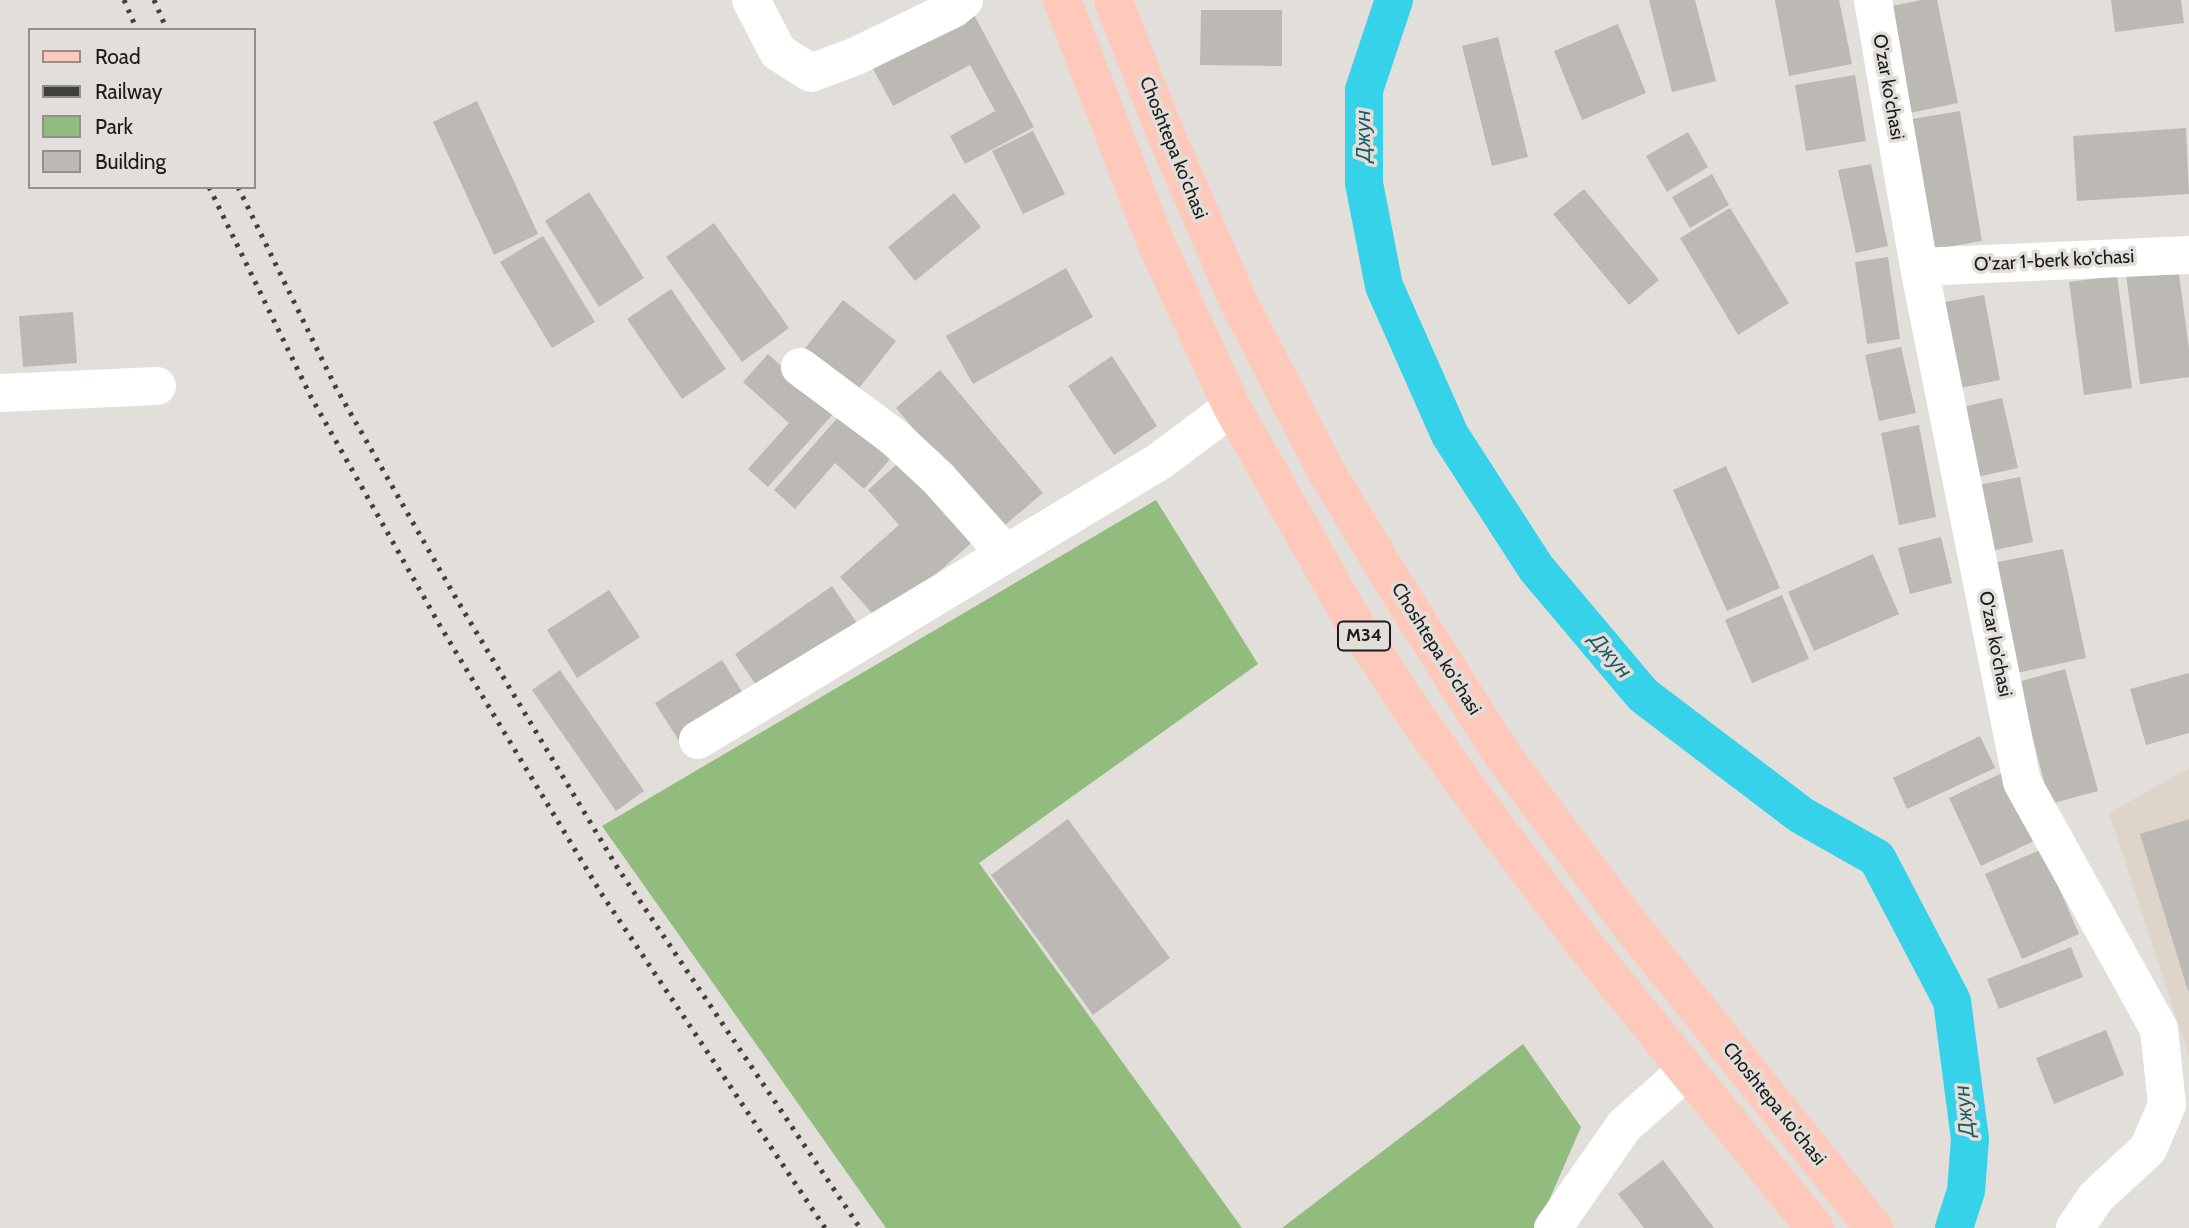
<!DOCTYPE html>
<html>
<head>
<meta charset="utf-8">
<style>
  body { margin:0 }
  #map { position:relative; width:2189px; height:1228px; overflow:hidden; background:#e2ded9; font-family:Cabin,sans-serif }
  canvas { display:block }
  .legend { position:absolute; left:28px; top:28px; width:228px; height:161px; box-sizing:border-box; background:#e2ded9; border:2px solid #93908c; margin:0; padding:9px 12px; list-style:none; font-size:21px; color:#1c1b19 }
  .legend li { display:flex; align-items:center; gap:14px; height:35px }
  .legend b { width:35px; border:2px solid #93908c }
</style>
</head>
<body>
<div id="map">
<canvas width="2189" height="1228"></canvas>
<ul class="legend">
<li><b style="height:9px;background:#fec8ba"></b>Road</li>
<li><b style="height:9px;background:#413f3c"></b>Railway</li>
<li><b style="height:19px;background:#92bc7d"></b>Park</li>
<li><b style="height:19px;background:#bcb8b3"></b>Building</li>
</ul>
</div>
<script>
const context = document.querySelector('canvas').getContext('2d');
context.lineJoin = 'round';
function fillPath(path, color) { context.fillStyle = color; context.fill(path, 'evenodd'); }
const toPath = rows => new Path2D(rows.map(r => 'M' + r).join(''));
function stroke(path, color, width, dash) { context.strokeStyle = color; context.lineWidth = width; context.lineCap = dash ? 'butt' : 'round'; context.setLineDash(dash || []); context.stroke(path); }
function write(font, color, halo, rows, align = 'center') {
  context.font = font + ' Cabin,sans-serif'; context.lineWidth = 7; context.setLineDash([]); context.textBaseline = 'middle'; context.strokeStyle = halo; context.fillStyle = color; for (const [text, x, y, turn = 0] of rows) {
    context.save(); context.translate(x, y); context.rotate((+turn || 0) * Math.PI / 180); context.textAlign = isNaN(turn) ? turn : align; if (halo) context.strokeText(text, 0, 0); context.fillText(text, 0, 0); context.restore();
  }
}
fillPath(toPath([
  [2189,768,2189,1056,2109,813]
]), '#ddd5c9');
fillPath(toPath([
  [1156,500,1258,664,979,863,1242,1228,886,1228,602,826],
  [1523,1044,1581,1127,1537,1228,1282,1228]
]), '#92bc7d');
stroke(toPath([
  [1394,0,1364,90,1364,183,1384,286,1450,435,1536,568,1643,695,1801,815,1877,858,1952,1001,1970,1139,1966,1191,1954,1228]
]), '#36d2e9', 38);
fillPath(toPath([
  [1649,0,1695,0,1716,81,1672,92],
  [1775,0,1839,0,1852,64,1789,76],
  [1921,0,1937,0,1958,103,1910,113,1888,7],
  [2111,0,2181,0,2184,23,2115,32],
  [1201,10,1282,10,1282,66,1200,65],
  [973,13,1034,127,965,164,950,136,995,111,970,65,893,106,872,67],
  [1618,24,1646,93,1582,120,1554,51],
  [1498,37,1528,157,1492,166,1462,46],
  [1855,75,1866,141,1806,151,1795,85],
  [477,101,538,234,494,255,433,122],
  [1960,111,1982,241,1935,249,1912,119],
  [2186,128,2189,194,2077,201,2073,136],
  [1033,131,1065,194,1023,214,992,151],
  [1688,132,1708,167,1667,192,1646,156],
  [1871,164,1888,246,1856,253,1838,170],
  [1712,174,1729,205,1690,228,1672,197],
  [1584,189,1659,280,1629,305,1553,214],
  [589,192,644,278,599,307,545,221],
  [954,193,981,227,915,281,888,247],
  [1730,208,1789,303,1738,335,1680,238],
  [714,223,789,328,742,362,666,257],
  [543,236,595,322,552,348,500,262],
  [1888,257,1900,339,1867,344,1855,262],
  [2178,267,2189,349,2189,377,2140,384,2126,274],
  [1066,268,1093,317,973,384,946,336],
  [2117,276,2132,388,2084,395,2069,282],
  [671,289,726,369,682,399,627,319],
  [1984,295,2000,380,1955,389,1940,303],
  [843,300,896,341,856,392,803,351],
  [73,312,77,363,23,367,19,316],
  [1901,347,1916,413,1879,421,1865,355],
  [768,354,834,413,768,487,748,469,789,423,743,382],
  [1112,356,1157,426,1114,455,1068,386],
  [940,370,1043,493,999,530,896,408],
  [2002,398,2018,468,1972,478,1958,408],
  [840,415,890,459,864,489,835,463,795,509,774,490],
  [1919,425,1936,517,1899,525,1881,433],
  [906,456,978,537,881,623,840,577,899,525,868,490],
  [1726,466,1780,588,1727,611,1673,490],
  [2020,477,2033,542,1986,552,1973,486],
  [1941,537,1952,583,1910,594,1898,548],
  [2063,549,2086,658,2017,673,1993,563],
  [1873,554,1899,614,1814,651,1788,592],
  [832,586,857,623,760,691,735,654],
  [609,590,640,637,577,678,547,630],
  [1782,595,1809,659,1752,683,1725,620],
  [722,660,748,701,681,744,655,703],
  [2065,669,2098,791,2050,804,2018,682],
  [560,670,644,791,616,811,532,690],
  [2189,673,2189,733,2146,745,2130,689],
  [1980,736,1995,768,1907,809,1893,778],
  [2004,772,2036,840,1981,866,1949,798],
  [1068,819,1170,958,1093,1015,991,875],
  [2189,819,2189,991,2188,991,2140,834],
  [2042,849,2079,934,2022,959,1985,874],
  [2071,947,2083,977,1999,1009,1987,979],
  [2106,1030,2124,1075,2054,1104,2036,1058],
  [1663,1160,1714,1228,1644,1228,1618,1194]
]), '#bcb8b3');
stroke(toPath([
  [751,0,778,52,811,73,856,56,953,9,964,0],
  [1873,0,1919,267,2022,782,2159,1029,2167,1105,2148,1149,2096,1197,2075,1228],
  [1919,267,2189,255],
  [800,367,895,438,938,478,1005,553],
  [0,393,157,386],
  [698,740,1160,461,1232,407],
  [1553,1228,1624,1126,1686,1071]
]), '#fff', 38);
stroke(toPath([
  [1062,0,1156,243,1232,407,1348,612,1412,711,1491,821,1581,940,1815,1228],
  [1113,0,1164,130,1238,301,1325,469,1393,582,1501,753,1631,926,1874,1228]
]), '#fec8ba', 38);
stroke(toPath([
  [124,0,137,30],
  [154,0,167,30],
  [209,187,311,397,439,624,601,893,825,1228],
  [238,187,335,386,457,600,617,867,860,1228]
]), '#413f3c', 5, [3.5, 7]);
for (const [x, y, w] of [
  [1364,636,52]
]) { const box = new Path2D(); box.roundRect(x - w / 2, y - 14.5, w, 29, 5); context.fillStyle = '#e2ded9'; context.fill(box); stroke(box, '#1c1b19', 2); }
write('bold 18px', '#1c1b19', null, [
  ["M34",1364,636]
]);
write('19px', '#1c1b19', '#e2ded9', [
  ["O'zar ko'chasi",1888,87,80],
  ["Choshtepa ko'chasi",1173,148,68],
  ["O'zar 1-berk ko'chasi",2054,261,-3],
  ["O'zar ko'chasi",1995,644,79],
  ["Choshtepa ko'chasi",1436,649,58],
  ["Choshtepa ko'chasi",1774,1104,51]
]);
write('italic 21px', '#1c5963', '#e2ded9', [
  ["Джун",1364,136,-90],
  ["Джун",1610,656,50],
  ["Джун",1965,1111,-96]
]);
</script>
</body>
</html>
